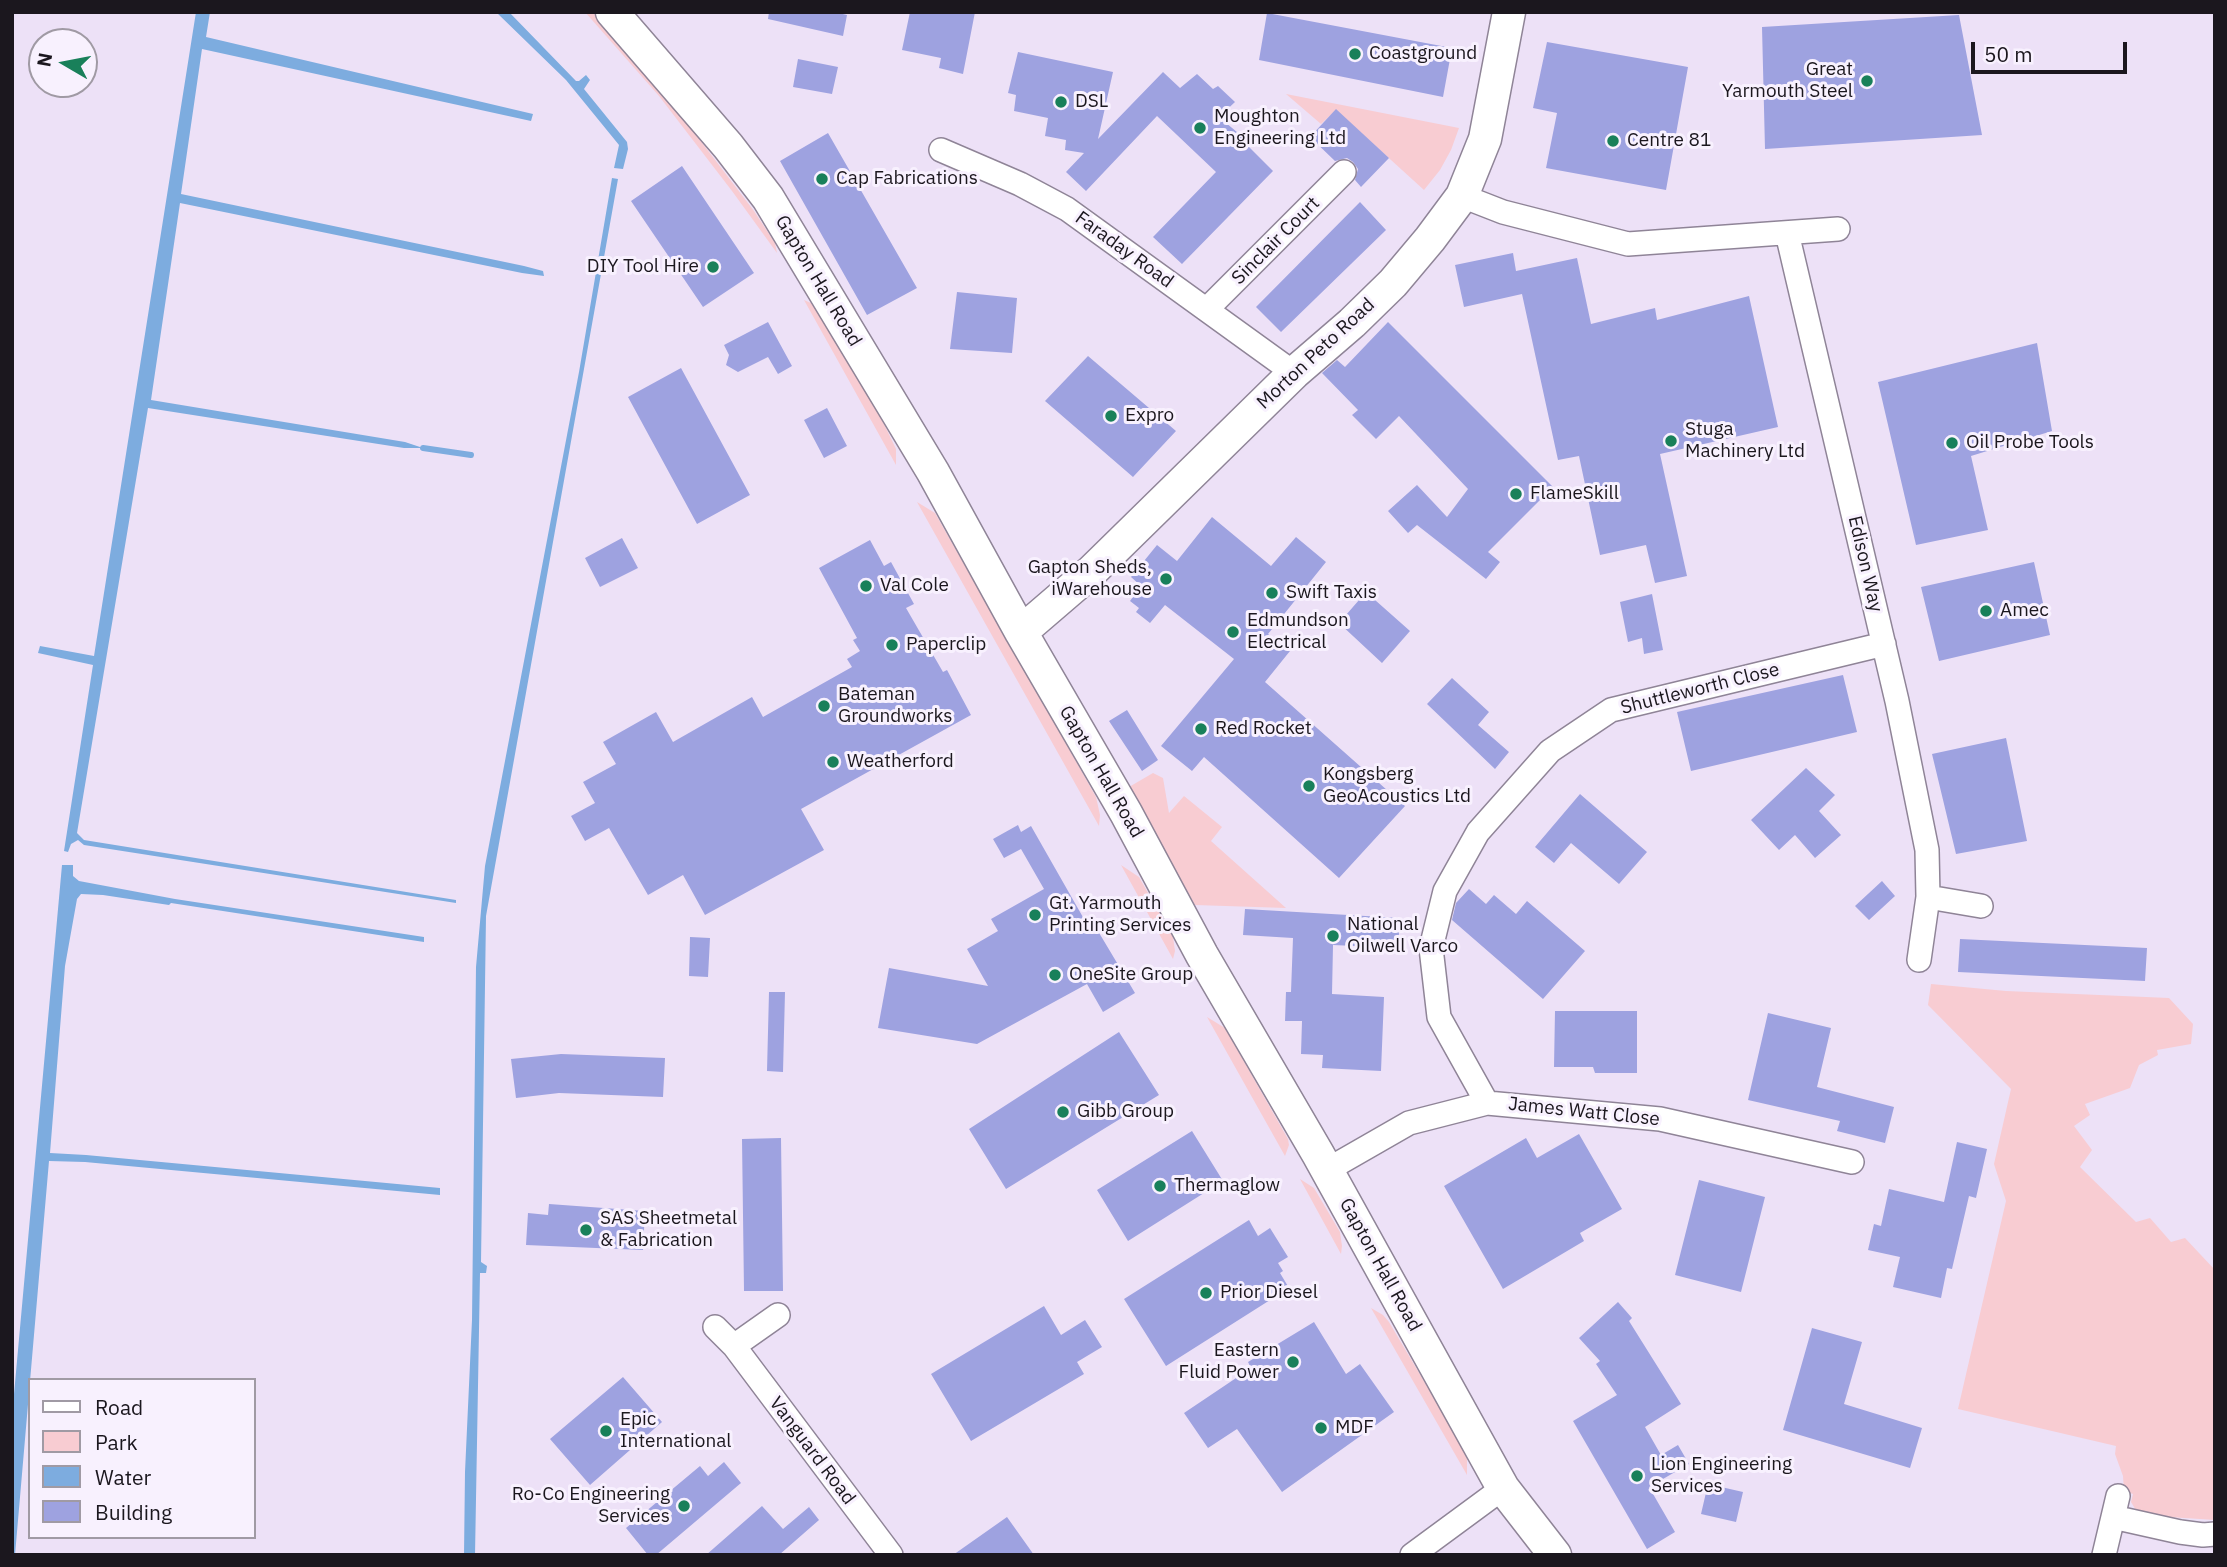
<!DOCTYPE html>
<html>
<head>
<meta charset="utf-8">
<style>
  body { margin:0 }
  #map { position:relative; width:2227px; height:1567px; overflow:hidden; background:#ede1f7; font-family:"IBM Plex Sans",sans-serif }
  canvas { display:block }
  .frame { position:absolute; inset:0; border:14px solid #1b171e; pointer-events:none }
  .legend { position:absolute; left:28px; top:1378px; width:228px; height:161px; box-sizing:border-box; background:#f8f1fe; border:2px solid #a09aa4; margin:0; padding:9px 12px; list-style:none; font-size:21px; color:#1b171e }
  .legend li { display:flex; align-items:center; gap:14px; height:35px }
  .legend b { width:35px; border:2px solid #a09aa4 }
  .north { position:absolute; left:28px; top:28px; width:70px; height:70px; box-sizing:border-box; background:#f8f1fe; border:2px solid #a09aa4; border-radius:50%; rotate:280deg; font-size:19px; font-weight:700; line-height:28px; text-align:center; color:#1b171e }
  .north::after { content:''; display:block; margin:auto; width:24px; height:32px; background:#19805a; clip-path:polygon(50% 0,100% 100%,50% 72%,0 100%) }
  .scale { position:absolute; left:1971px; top:42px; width:156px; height:32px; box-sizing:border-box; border:4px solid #1b171e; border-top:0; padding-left:9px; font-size:21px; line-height:24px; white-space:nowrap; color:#1b171e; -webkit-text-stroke:5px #f8f1fe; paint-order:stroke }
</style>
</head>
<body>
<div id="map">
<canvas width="2227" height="1567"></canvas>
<div class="frame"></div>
<ul class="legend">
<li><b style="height:9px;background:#fff"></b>Road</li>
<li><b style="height:19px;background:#f8ccd2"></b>Park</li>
<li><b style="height:19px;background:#7dacdf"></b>Water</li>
<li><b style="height:19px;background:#9ea2e0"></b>Building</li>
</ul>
<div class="north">N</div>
<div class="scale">50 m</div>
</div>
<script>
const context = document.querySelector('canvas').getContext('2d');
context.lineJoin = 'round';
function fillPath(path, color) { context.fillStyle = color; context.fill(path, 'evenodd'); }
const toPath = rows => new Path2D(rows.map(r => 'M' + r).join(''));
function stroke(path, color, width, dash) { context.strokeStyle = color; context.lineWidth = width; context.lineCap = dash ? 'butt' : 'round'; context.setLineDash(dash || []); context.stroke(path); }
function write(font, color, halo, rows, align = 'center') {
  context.font = font + ' "IBM Plex Sans",sans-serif'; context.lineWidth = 6; context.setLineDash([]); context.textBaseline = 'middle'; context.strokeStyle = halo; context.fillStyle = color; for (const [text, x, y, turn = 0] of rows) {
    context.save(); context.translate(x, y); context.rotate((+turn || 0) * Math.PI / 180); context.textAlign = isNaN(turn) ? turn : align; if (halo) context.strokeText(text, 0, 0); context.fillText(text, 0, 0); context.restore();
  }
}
fillPath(toPath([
  [585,12,592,12,613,33,671,102,754,211,775,243,777,253,732,191,659,96],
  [1286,94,1459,128,1451,150,1440,170,1424,190,1336,110,1321,124],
  [804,300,813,304,820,310,885,426,896,449,896,465],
  [917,502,935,513,1064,740,1096,797,1100,815,1099,826],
  [1153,773,1163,778,1169,813,1184,796,1222,827,1211,841,1286,908,1195,905,1129,787],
  [1121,865,1139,877,1173,937,1175,951,1173,959],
  [1931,984,2006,991,2169,998,2193,1024,2191,1044,2157,1050,2158,1055,2139,1065,2130,1088,2085,1104,2090,1115,2074,1126,2092,1150,2080,1167,2136,1222,2150,1218,2171,1242,2185,1238,2215,1270,2215,1520,2154,1516,2137,1512,2131,1502,2133,1494,2124,1491,2123,1476,2115,1454,2116,1446,1958,1409,2006,1201,1994,1164,2011,1089,1928,1005],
  [1207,1017,1225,1028,1288,1139,1289,1145,1285,1156],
  [1300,1179,1314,1188,1340,1232,1342,1246,1341,1254],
  [1371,1308,1383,1315,1389,1322,1464,1449,1467,1459,1467,1475]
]), '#f8ccd2');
fillPath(toPath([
  [196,12,210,12,206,37,533,114,531,121,202,49,181,194,524,266,543,271,544,276,522,273,180,203,151,400,405,442,423,448,404,448,148,408,77,833,84,840,456,900,456,903,84,845,78,840,71,844,68,852,64,851,93,665,38,653,40,646,94,656],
  [496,12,509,12,576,81,579,81,586,75,590,80,584,89,627,142,628,149,623,169,614,168,619,145,566,80],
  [612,178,618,179,486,916,481,1262,487,1266,486,1273,480,1273,475,1555,464,1555,465,1472,472,1320,476,967,485,866,579,372],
  [62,865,73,865,73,876,79,881,175,899,424,937,424,942,171,903,169,905,103,895,81,894,77,899,65,966,50,1153,86,1155,440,1188,440,1195,85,1162,49,1161,15,1555,12,1555,14,1394]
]), '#7dacdf');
stroke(toPath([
  [423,448,471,455]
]), '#7dacdf', 6);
fillPath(toPath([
  [769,12,834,12,847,15,843,36,768,19],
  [910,12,975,12,963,74,939,68,941,58,902,50],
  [1267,13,1452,48,1443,97,1259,60],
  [1959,15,1982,135,1765,149,1762,27],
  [1547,42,1688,67,1666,190,1546,168,1557,113,1533,108],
  [1018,52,1113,72,1098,139,1163,72,1180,88,1197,74,1213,89,1218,86,1235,102,1219,117,1244,138,1242,140,1273,171,1182,264,1153,237,1216,172,1157,116,1086,191,1066,172,1084,153,1065,150,1066,140,1045,136,1048,118,1014,111,1016,95,1008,93],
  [798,59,838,67,832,94,793,87],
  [1336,109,1389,158,1361,187,1355,180,1358,169,1353,162,1347,158,1335,161,1310,137],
  [828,133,917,288,867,315,780,161],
  [682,166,754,273,703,307,631,201],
  [1360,202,1386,230,1281,332,1256,307],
  [1513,253,1516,271,1577,258,1591,324,1655,308,1657,320,1749,296,1778,427,1660,454,1687,576,1655,583,1646,545,1600,555,1579,456,1558,460,1522,294,1464,307,1455,265],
  [957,292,1017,298,1012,353,950,349],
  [768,322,792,366,778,374,768,357,738,372,726,365,729,355,724,345],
  [1388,322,1553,487,1488,552,1500,562,1486,579,1417,525,1408,533,1388,511,1417,485,1447,517,1468,489,1399,416,1376,439,1352,415,1358,410,1322,373,1337,360,1345,367],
  [2037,343,2052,431,1971,456,1988,530,1916,545,1878,382],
  [1088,356,1176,431,1133,477,1045,401],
  [681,368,750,495,697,524,628,397],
  [827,408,847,446,824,458,804,420],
  [1212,517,1271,566,1296,537,1326,562,1268,634,1290,651,1265,682,1405,806,1339,878,1204,757,1192,771,1161,746,1234,659,1165,605,1150,623,1136,612,1139,608,1130,601,1141,586,1131,577,1157,545,1177,561],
  [622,538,638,568,600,587,585,558],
  [870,540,884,566,891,562,914,604,906,608,943,672,947,670,971,715,801,809,824,850,705,915,683,875,648,895,609,828,585,841,571,816,595,803,583,782,616,764,603,742,656,712,673,742,752,697,763,717,852,667,847,659,860,651,853,640,857,638,819,568],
  [2034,562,2050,635,1939,661,1921,587],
  [1366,592,1410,631,1382,663,1339,623],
  [1652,594,1663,650,1644,654,1642,638,1628,642,1620,602],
  [1843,675,1857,732,1691,771,1677,712],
  [1452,678,1489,712,1478,725,1509,752,1495,769,1427,704],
  [1127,710,1158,760,1142,771,1109,721],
  [2006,738,2027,841,1956,854,1932,754],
  [1806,768,1835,795,1819,811,1841,835,1815,858,1795,835,1779,850,1751,820],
  [1580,794,1647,852,1619,884,1571,843,1554,863,1535,847],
  [1018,825,1021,832,1031,826,1084,919,1089,916,1135,993,1103,1012,1087,984,977,1044,878,1028,889,968,988,986,967,949,998,931,991,919,1044,889,1021,849,1004,858,993,839],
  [1882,881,1895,896,1869,920,1855,906],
  [1469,889,1486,904,1494,895,1516,914,1527,901,1585,951,1543,999,1452,920,1456,903],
  [1245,909,1400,918,1398,948,1333,945,1332,994,1384,997,1381,1071,1322,1068,1323,1055,1301,1054,1302,1021,1285,1021,1286,992,1291,992,1293,938,1243,935],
  [690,937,710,938,708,977,689,976],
  [1960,939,2147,948,2145,981,1958,972],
  [769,992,785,992,783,1072,767,1071],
  [1555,1011,1637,1011,1637,1073,1595,1073,1593,1067,1554,1067],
  [1768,1013,1831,1028,1817,1087,1894,1107,1885,1143,1837,1131,1840,1121,1748,1100],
  [1119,1032,1159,1095,1006,1189,969,1129],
  [561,1054,665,1058,663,1097,559,1093,516,1098,511,1059],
  [1192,1131,1223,1181,1128,1241,1097,1190],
  [1579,1134,1622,1209,1580,1233,1584,1241,1503,1289,1444,1186,1526,1138,1537,1158],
  [781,1138,783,1291,744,1291,742,1139],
  [1957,1142,1987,1149,1976,1198,1969,1196,1952,1269,1947,1268,1941,1298,1893,1287,1900,1257,1868,1250,1874,1224,1881,1226,1889,1189,1944,1202],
  [1699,1180,1765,1197,1741,1292,1675,1275],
  [549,1204,645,1211,643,1250,526,1245,528,1213,548,1215],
  [1249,1220,1258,1236,1270,1228,1288,1257,1278,1263,1283,1271,1280,1273,1289,1288,1166,1366,1124,1299],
  [1618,1302,1632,1318,1629,1321,1681,1404,1645,1427,1661,1455,1678,1445,1689,1464,1649,1487,1675,1532,1647,1549,1573,1421,1617,1395,1596,1364,1600,1361,1579,1338],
  [1044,1306,1061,1335,1085,1320,1102,1347,1077,1362,1084,1374,971,1441,931,1374],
  [1314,1322,1346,1374,1360,1364,1394,1412,1282,1492,1237,1429,1208,1448,1184,1413,1251,1368,1248,1362],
  [1812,1328,1862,1342,1844,1404,1922,1428,1910,1468,1783,1430],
  [623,1377,662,1422,590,1485,550,1439],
  [724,1462,741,1483,656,1555,648,1555,626,1528,700,1466,708,1476],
  [1708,1484,1743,1492,1736,1522,1701,1514],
  [762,1506,783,1529,809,1507,819,1520,779,1555,706,1555],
  [1007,1517,1034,1555,953,1555]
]), '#9ea2e0');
const street = toPath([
  [941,150,1020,184,1067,209,1294,373],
  [1462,196,1503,212,1628,244,1838,229],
  [1787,233,1897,701,1927,850,1928,897,1919,960],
  [1207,309,1344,172],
  [1928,897,1981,906],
  [1487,1103,1439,1017,1431,948,1445,891,1478,832,1550,751,1611,710,1884,644],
  [1327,1170,1409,1123,1487,1103,1660,1119,1852,1162],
  [715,1327,734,1346,891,1555],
  [734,1346,778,1315],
  [2113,1517,2180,1532,2203,1535,2215,1534],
  [1412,1555,1503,1488],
  [2104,1555,2118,1496]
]);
const secondary = toPath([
  [612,12,728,146,768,198,933,472,1021,632,1126,813,1202,955,1318,1154,1503,1488,1555,1555],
  [1021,632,1092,571,1294,373,1352,323,1393,283,1430,239,1462,196,1485,139,1509,12]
]);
stroke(street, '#8f8497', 26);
stroke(secondary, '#8f8497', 35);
stroke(street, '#fff', 23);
stroke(secondary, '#fff', 32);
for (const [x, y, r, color] of [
  [1355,54,7,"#19805a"],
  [1867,81,7,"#19805a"],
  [1061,102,7,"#19805a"],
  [1200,128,7,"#19805a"],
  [1613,141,7,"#19805a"],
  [822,179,7,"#19805a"],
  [713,267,7,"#19805a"],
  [1111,416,7,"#19805a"],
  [1671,441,7,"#19805a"],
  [1952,443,7,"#19805a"],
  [1516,494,7,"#19805a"],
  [1166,579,7,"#19805a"],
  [866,586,7,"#19805a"],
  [1272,593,7,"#19805a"],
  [1986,611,7,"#19805a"],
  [1233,632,7,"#19805a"],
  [892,645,7,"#19805a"],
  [824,706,7,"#19805a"],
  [1201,729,7,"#19805a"],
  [833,762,7,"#19805a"],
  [1309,786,7,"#19805a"],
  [1035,915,7,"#19805a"],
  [1333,936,7,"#19805a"],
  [1055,975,7,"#19805a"],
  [1063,1112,7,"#19805a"],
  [1160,1186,7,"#19805a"],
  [586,1230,7,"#19805a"],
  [1206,1293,7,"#19805a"],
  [1293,1362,7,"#19805a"],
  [1321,1428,7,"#19805a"],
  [606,1431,7,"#19805a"],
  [1637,1476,7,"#19805a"],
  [684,1506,7,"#19805a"]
]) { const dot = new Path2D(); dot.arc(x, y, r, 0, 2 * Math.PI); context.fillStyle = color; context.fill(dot); stroke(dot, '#f8f1fe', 2.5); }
write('19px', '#1b171e', '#f8f1fe', [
  ["Coastground",1369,54],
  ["Great",1853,70,"right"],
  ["Yarmouth Steel",1853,92,"right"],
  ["DSL",1075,102],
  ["Moughton",1214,117],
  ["Engineering Ltd",1214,139],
  ["Centre 81",1627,141],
  ["Cap Fabrications",836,179],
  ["DIY Tool Hire",699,267,"right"],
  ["Expro",1125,416],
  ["Stuga",1685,430],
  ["Machinery Ltd",1685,452],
  ["Oil Probe Tools",1966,443],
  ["FlameSkill",1530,494],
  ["Gapton Sheds,",1152,568,"right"],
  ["iWarehouse",1152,590,"right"],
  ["Val Cole",880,586],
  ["Swift Taxis",1286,593],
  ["Amec",2000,611],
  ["Edmundson",1247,621],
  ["Electrical",1247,643],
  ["Paperclip",906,645],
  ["Bateman",838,695],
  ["Groundworks",838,717],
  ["Red Rocket",1215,729],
  ["Weatherford",847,762],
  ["Kongsberg",1323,775],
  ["GeoAcoustics Ltd",1323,797],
  ["Gt. Yarmouth",1049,904],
  ["Printing Services",1049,926],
  ["National",1347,925],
  ["Oilwell Varco",1347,947],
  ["OneSite Group",1069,975],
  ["Gibb Group",1077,1112],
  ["Thermaglow",1174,1186],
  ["SAS Sheetmetal",600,1219],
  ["& Fabrication",600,1241],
  ["Prior Diesel",1220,1293],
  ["Eastern",1279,1351,"right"],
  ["Fluid Power",1279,1373,"right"],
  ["Epic",620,1420],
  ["International",620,1442],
  ["MDF",1335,1428],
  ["Lion Engineering",1651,1465],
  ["Services",1651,1487],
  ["Ro-Co Engineering",670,1495,"right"],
  ["Services",670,1517,"right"]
], 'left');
write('19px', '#1b171e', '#f8f1fe', [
  ["Sinclair Court",1276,241,-45],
  ["Faraday Road",1124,250,36],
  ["Gapton Hall Road",818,281,59],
  ["Morton Peto Road",1316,354,-43],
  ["Edison Way",1865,564,77],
  ["Shuttleworth Close",1700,689,-14],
  ["Gapton Hall Road",1101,772,60],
  ["James Watt Close",1584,1112,6],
  ["Gapton Hall Road",1380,1265,61],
  ["Vanguard Road",812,1451,53]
]);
</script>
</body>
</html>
